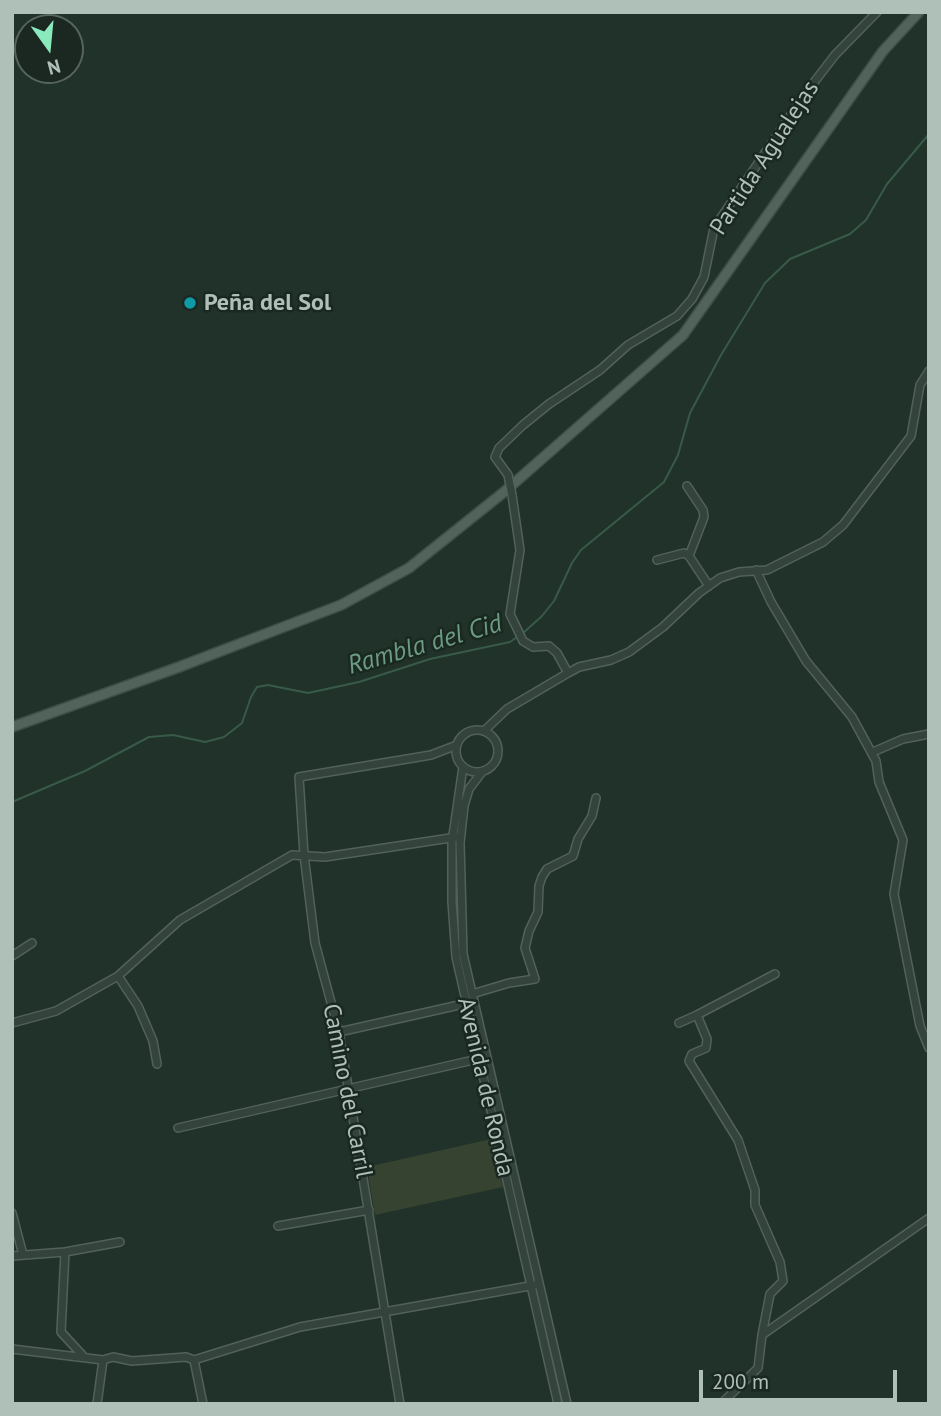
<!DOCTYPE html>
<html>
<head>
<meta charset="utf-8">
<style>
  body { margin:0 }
  #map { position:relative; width:941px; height:1416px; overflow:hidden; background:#21322a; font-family:"PT Sans",sans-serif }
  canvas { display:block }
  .frame { position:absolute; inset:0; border:14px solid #aec0b8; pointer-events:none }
  .north { position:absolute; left:14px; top:14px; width:70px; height:70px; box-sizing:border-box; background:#1a2821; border:2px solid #55655d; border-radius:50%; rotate:165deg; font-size:19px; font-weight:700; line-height:28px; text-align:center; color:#aec0b8 }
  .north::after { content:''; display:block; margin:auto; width:24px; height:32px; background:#8ae9bd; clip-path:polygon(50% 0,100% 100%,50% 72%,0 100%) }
  .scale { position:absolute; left:699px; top:1370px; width:198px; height:32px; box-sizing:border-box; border:4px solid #aec0b8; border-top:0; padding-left:9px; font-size:21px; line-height:24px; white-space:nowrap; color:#aec0b8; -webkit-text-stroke:5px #1a2821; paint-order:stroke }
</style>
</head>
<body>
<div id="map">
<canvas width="941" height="1416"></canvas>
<div class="frame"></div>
<div class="north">N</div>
<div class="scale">200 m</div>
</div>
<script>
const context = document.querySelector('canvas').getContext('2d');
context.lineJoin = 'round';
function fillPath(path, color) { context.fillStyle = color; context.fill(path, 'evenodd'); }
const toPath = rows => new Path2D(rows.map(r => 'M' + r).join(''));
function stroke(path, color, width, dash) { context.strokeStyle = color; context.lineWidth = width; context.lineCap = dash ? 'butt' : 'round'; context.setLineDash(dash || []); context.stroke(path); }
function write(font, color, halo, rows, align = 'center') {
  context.font = font + ' "PT Sans",sans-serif'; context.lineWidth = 5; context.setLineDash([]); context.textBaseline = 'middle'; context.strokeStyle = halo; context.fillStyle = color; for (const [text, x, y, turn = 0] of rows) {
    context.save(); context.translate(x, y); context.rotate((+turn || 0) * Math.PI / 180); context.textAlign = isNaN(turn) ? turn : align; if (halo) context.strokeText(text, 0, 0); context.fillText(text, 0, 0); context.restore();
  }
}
fillPath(toPath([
  [491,1139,503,1187,375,1215,367,1167]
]), '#354330');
stroke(toPath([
  [522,634,542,616,554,601,572,563,581,550,664,482,678,455,690,413,721,355,765,283,790,259,850,234,866,220,887,184,929,134],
  [12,802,85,771,149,737,173,735,205,742,224,737,242,723,251,697,257,687,268,685,308,693,359,682,430,659,510,642,517,637]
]), '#385a49', 2);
const minor = toPath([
  [508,475,495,457,499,448,523,425,549,404,600,370,628,345,677,316,692,299,704,277,714,228,805,94,835,55,877,12],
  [687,486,703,510,704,517,689,556,709,586],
  [657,560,684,553,689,556],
  [756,570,771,602,806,661,852,717,876,761,879,782,903,840,894,894,920,1026,929,1048],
  [568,673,579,667,611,660,629,652,663,627,699,593,720,578,739,572,767,570,823,542,843,525,911,436,920,385,929,371],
  '456 751a21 21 0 1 1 42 0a21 21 0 1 1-42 0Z',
  [484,731,507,709,568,673,557,653,549,646,533,647,523,641,510,614,520,550,512,495],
  [873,752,903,739,929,734],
  [463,767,452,842,452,902,456,957,558,1404],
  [482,772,469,789,464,806,460,843,463,954,567,1404],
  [12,956,32,943],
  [118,976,138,1006,153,1041,157,1064],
  [472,994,509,983,535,979,525,948,529,931,538,912,539,886,542,877,547,869,573,856,578,839,592,816,596,798],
  [697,1015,775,974],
  [12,1023,56,1011,118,976,180,920,292,855,325,857,457,837],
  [679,1023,697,1015,707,1039,706,1048,692,1054,689,1061,738,1140,755,1190,755,1205,780,1262,783,1281,770,1294,762,1335],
  [339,1032,468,1003],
  [178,1128,482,1058],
  [12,1213,23,1255],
  [278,1226,369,1210],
  [65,1252,61,1332,84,1357],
  [12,1256,65,1252,120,1242],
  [12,1349,103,1360,113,1357,132,1361,186,1357,194,1360,300,1327,535,1285],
  [194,1360,203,1404],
  [97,1404,103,1360],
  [400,1404,339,1032,315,943,304,855,299,777,431,755,457,745],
  [721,1404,758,1368,762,1335,929,1218]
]);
const major = toPath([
  [12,727,179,667,341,605,409,568,504,492,683,335,883,51,919,12]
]);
stroke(minor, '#52615a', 10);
stroke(major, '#3e4d45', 12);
stroke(minor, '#34433c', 7);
stroke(major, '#52635b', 9);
const minorBridge = toPath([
  [508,475,512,495]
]);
stroke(minorBridge, '#52615a', 10, []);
stroke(minorBridge, '#34433c', 7);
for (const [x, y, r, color] of [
  [190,303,7,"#0f9aa8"]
]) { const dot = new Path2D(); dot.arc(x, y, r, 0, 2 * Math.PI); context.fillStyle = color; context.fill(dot); stroke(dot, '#1a2821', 2.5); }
write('24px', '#aec0b8', '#1a2821', [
  ["Partida Agualejas",765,158,-57],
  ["Avenida de Ronda",485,1087,77],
  ["Camino del Carril",347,1091,79]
]);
write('bold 24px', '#aec0b8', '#1a2821', [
  ["Peña del Sol",204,303]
], 'left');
write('italic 26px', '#6b9b83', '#1a2821', [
  ["Rambla del Cid",425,645,-16]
]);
</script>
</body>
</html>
